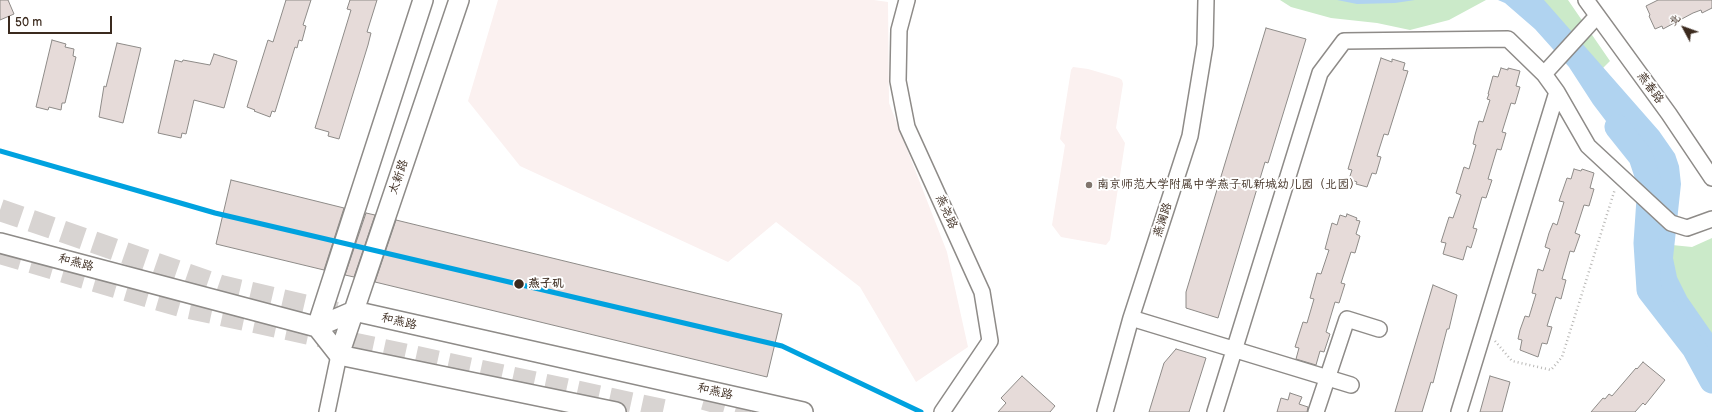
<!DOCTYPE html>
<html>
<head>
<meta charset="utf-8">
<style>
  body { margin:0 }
  #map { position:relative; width:1712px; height:412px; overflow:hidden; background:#fff; font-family:"Balsamiq Sans","LXGW WenKai TC",sans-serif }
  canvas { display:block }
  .north { position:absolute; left:1664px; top:8px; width:40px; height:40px; -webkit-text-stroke:3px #fff; paint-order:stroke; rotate:311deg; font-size:11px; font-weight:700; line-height:16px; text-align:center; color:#3b2a1e }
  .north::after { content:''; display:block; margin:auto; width:14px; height:18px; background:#3b2a1e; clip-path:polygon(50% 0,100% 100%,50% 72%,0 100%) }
  .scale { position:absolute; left:8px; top:16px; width:104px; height:18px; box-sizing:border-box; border:2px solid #3b2a1e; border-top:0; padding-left:5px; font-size:12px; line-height:14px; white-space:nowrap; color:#3b2a1e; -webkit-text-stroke:3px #fff; paint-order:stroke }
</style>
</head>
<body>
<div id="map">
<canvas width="1712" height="412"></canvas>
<div class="north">北</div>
<div class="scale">50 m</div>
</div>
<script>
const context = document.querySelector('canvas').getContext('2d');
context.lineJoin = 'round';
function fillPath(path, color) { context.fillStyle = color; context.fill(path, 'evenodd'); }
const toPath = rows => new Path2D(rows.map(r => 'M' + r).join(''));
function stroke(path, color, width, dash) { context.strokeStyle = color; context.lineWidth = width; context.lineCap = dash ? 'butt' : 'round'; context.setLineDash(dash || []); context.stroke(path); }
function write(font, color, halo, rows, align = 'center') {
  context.font = font + ' "Balsamiq Sans","LXGW WenKai TC",sans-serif'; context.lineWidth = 4; context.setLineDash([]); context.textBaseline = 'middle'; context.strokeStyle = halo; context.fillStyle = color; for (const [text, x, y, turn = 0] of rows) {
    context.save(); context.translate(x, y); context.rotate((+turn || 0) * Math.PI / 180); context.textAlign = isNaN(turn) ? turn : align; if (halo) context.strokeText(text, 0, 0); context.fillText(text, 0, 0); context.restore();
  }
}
fillPath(toPath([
  [498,0,874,0,888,2,889,103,947,252,968,347,916,382,860,287,776,222,728,262,520,166,468,101],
  [1073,67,1088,69,1119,78,1122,80,1123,84,1116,128,1125,143,1110,240,1106,245,1061,237,1052,225,1065,145,1060,139,1071,70]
]), '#fbf1f0');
fillPath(toPath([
  [1280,0,1486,0,1449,20,1410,30,1377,23,1331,18,1291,7],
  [1542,0,1568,0,1610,61,1602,69],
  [1712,238,1712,349,1670,270,1672,245,1692,247]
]), '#cbeac9');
fillPath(toPath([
  [1337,0,1415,0,1395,3,1357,4],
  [1498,0,1544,0,1659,131,1675,154,1679,166,1681,184,1673,258,1677,277,1687,297,1712,333,1712,387,1657,294,1651,281,1650,274,1655,191,1653,175,1640,155,1612,129,1593,104,1569,67,1535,29,1505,3]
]), '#b0d3f0');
stroke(toPath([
  [1617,127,1641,157,1650,184,1646,243,1649,290,1694,348,1712,381]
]), '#b0d3f0', 25);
const building = toPath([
  [0,0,8,0,14,14,0,20,0,0],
  [286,0,311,0,303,25,306,26,302,41,299,40,297,48,295,47,275,112,272,111,270,117,254,111,255,110,247,107,268,40,273,42,286,0],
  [350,0,377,0,367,32,371,33,368,45,339,139,328,136,329,132,315,128,351,10,347,9,350,0],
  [1658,0,1712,0,1712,8,1702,13,1701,10,1693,13,1663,29,1662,26,1655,29,1649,16,1650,15,1646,6,1658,0],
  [1266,28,1306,39,1268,163,1265,162,1218,318,1186,308,1186,292,1266,28],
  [52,40,66,44,65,47,74,49,73,56,76,57,65,103,62,103,61,110,49,107,48,110,36,107,52,40],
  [117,43,141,48,123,123,99,117,104,86,106,87,117,43],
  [214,54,237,61,224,108,194,100,186,134,182,133,181,138,158,133,175,60,182,62,183,60,210,65,214,54],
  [1381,58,1392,62,1392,59,1405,63,1403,70,1408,71,1388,135,1384,134,1377,156,1381,157,1376,174,1372,173,1367,187,1356,184,1357,182,1349,179,1352,170,1348,169,1381,58],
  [1501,68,1508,70,1508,68,1520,71,1516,86,1520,87,1515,104,1511,103,1502,132,1506,133,1501,150,1497,149,1488,179,1492,180,1486,198,1482,197,1473,228,1477,229,1471,248,1467,246,1463,260,1443,254,1446,243,1441,242,1449,217,1453,218,1461,195,1456,193,1464,167,1469,169,1476,145,1473,144,1475,135,1479,121,1483,122,1490,100,1487,99,1489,94,1488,94,1493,76,1498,77,1501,68],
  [1574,169,1581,171,1582,169,1594,173,1590,188,1594,189,1589,206,1584,205,1575,233,1580,235,1574,252,1570,251,1562,279,1566,280,1561,299,1556,297,1547,326,1552,327,1547,344,1542,343,1538,357,1520,350,1522,340,1518,339,1520,330,1525,316,1529,317,1536,294,1532,293,1538,269,1543,271,1550,249,1545,247,1549,233,1553,223,1557,225,1564,202,1559,201,1567,178,1571,179,1574,169],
  [231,180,344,208,324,270,216,244,231,180],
  [366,213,375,215,354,277,345,275,366,213],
  [1347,214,1357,218,1356,220,1360,221,1356,234,1360,236,1355,253,1351,252,1341,283,1345,284,1339,303,1335,302,1326,332,1330,334,1324,352,1320,351,1316,365,1296,359,1299,348,1295,347,1303,322,1307,323,1314,299,1310,298,1317,273,1321,274,1329,250,1325,249,1332,223,1337,225,1340,215,1346,217,1347,214],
  [396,220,782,314,767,377,375,282,396,220],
  [1433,285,1457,295,1449,329,1447,329,1433,383,1431,382,1422,412,1395,412,1433,285],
  [1176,349,1206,358,1189,412,1149,412,1164,363,1176,349],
  [1643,362,1665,380,1645,405,1643,403,1635,412,1591,412,1603,398,1605,399,1609,394,1612,396,1636,368,1637,369,1643,362],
  [1022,376,1055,406,1050,412,998,412,1006,403,1001,398,1022,376],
  [1490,376,1510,382,1502,412,1480,412,1490,376],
  [1290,393,1302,397,1299,404,1308,407,1307,412,1277,412,1281,398,1288,400,1290,393]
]);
fillPath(building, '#e6dbd9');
stroke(building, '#8e8b88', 1);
stroke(toPath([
  [0,210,221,286,342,314],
  [0,253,180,306,672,412],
  [704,399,751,412]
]), '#d8d4d2', 22, [22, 11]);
const minor = toPath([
  [907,0,899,30,898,81,907,127,982,292,990,341,942,412],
  [1586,0,1669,114,1712,178],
  [1544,74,1597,16],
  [1131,318,1351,385],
  [327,412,339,355],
  [1105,412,1131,318,1190,136,1205,45,1206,0],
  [1215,412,1320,73,1344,41,1508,39,1544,74,1557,92,1588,146,1671,223,1687,228,1712,219],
  [1316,412,1347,319,1379,329],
  [1459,412,1557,92]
]);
const major = toPath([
  [0,243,317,327,354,311,803,412],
  [317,327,423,0],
  [317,327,339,355,616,412],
  [339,355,459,0]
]);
stroke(minor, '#8e8b88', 18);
stroke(major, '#8e8b88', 22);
stroke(toPath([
  [1495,341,1512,361,1551,370,1562,357,1615,189]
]), '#b9b8b6', 2.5, [1, 3]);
stroke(minor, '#fff', 15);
stroke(major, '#fff', 19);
stroke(toPath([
  [0,151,215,213,782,346,921,412]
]), '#00a2df', 5);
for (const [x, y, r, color] of [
  [1089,185,4,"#80756d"],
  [519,284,5.5,"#3b2a1e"]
]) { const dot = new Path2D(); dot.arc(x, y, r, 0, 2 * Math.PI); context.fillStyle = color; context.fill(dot); stroke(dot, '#fff', 1.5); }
write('12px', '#3b2a1e', '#fff', [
  ["燕春路",1650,88,54],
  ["太新路",399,177,-71],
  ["燕尧路",946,212,66],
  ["燕澜路",1163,220,-72],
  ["和燕路",76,263,15],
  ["和燕路",399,322,13],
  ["和燕路",715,392,13]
]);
write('12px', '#3b2a1e', '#fff', [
  ["南京师范大学附属中学燕子矶新城幼儿园（北园）",1097,185]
], 'left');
write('bold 12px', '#3b2a1e', '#fff', [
  ["燕子矶",528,284]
], 'left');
</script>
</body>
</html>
